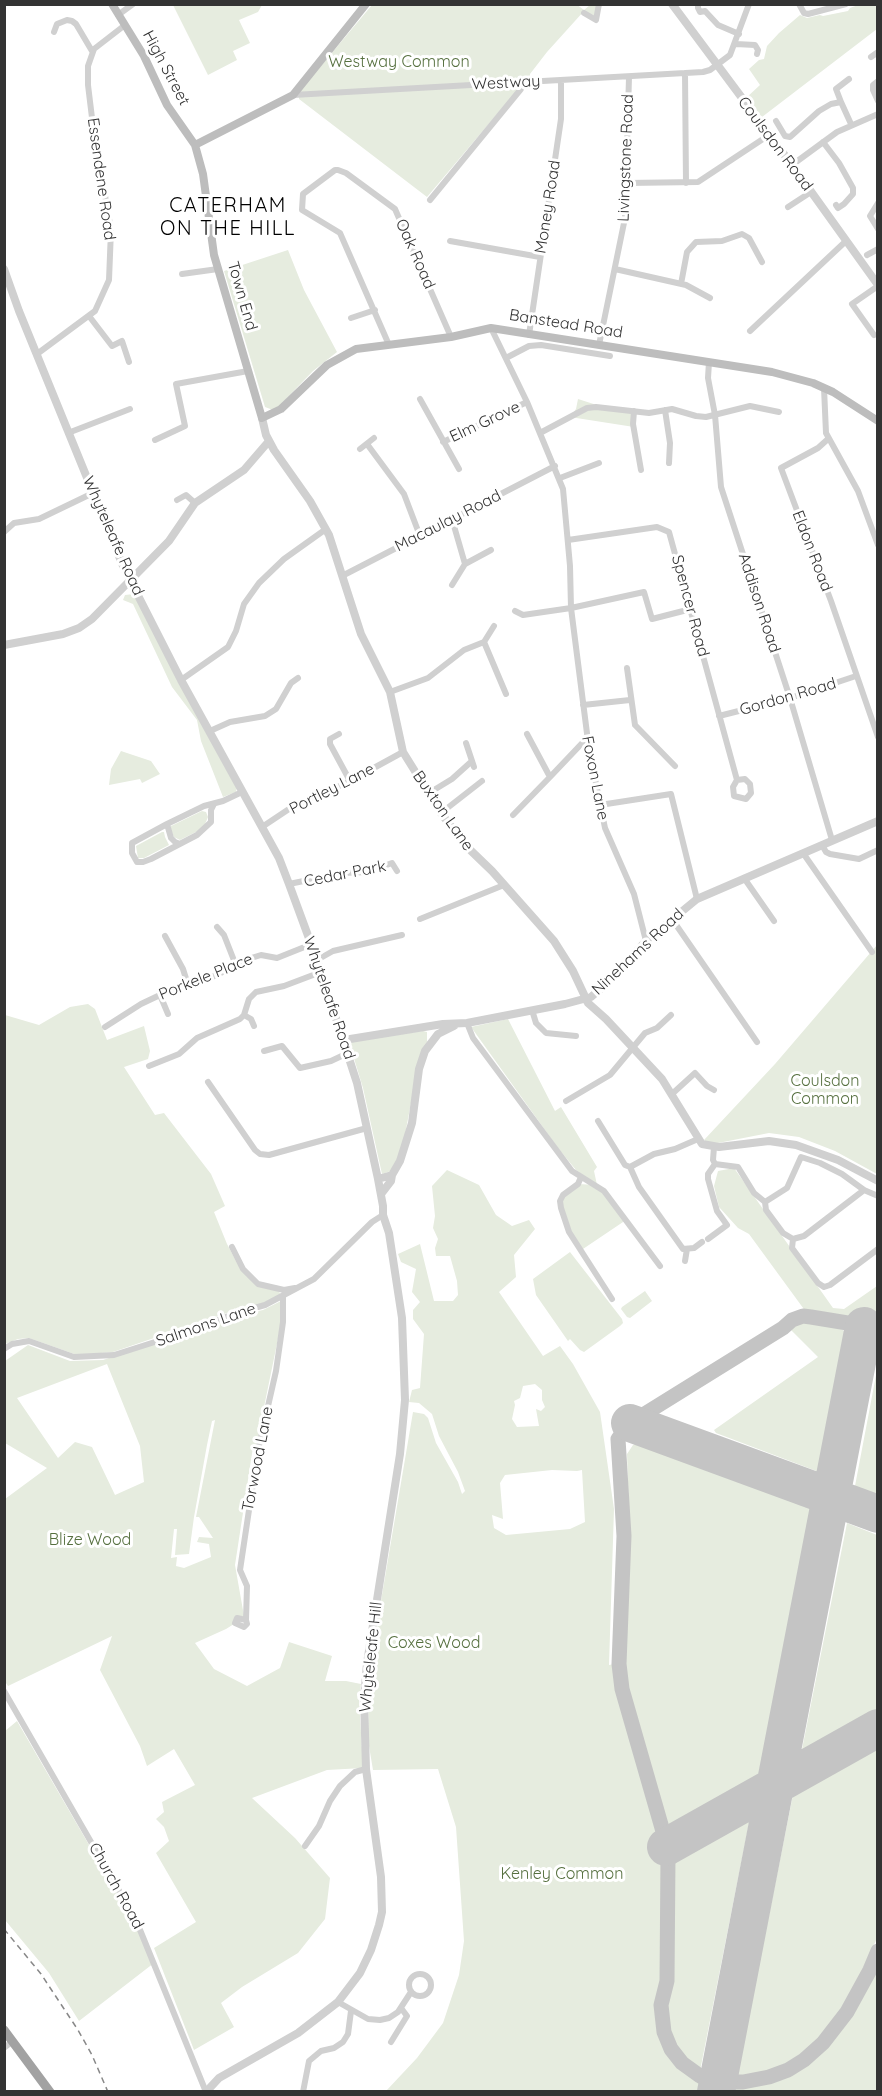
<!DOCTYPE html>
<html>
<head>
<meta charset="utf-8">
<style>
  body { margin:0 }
  #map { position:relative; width:882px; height:2096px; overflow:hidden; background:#fff; font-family:Quicksand,sans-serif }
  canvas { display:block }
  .frame { position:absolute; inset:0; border:6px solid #333; pointer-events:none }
</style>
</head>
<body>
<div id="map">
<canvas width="882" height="2096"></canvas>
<div class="frame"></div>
</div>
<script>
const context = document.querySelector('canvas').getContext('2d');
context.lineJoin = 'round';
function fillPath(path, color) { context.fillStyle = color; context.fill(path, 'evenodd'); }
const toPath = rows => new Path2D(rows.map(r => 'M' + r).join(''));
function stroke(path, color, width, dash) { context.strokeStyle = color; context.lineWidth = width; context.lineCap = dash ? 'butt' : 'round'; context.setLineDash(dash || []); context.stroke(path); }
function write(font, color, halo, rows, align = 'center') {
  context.font = font + ' Quicksand,sans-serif'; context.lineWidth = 6; context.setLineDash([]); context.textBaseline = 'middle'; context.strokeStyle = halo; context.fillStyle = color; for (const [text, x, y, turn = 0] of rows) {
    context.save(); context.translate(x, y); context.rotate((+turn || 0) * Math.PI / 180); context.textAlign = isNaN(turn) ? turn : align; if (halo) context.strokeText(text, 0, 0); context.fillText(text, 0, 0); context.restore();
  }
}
fillPath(toPath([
  [576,4,584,10,590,5,597,5,595,16,584,11,547,52,530,74,530,78,520,79,519,88,427,197,299,99,299,92,372,5],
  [173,5,262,5,258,12,239,20,250,43,233,51,237,60,208,75],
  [858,5,877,5,877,29,762,117,746,98,760,85,749,69,759,60,764,59,767,46,779,33,800,15,807,18,820,15,823,16,848,11,850,8],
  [288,250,304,290,337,352,313,371,277,408,273,410,265,407,224,271],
  [578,399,603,407,634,411,634,427,570,417,576,409],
  [134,594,237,787,236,792,223,797,201,741,197,720,172,687,133,604,123,600,125,595],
  [121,751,151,761,160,774,142,783,140,779,109,785,111,769],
  [202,811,206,812,208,817,205,824,198,831,180,840,174,837,170,829,171,826],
  [162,832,164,832,165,837,169,845,144,858,138,858,136,846],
  [877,945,877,1174,835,1151,799,1137,769,1133,718,1143,708,1143,704,1140,775,1064],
  [88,1004,95,1009,107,1040,144,1026,150,1051,148,1059,124,1067,155,1115,164,1113,211,1174,225,1206,214,1212,227,1244,241,1270,256,1285,278,1291,281,1294,265,1303,236,1310,113,1352,77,1355,29,1338,18,1339,5,1344,4,1027,5,1015,39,1025,70,1007],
  [508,1019,555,1111,561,1107,597,1167,594,1171,597,1185,626,1220,580,1251,569,1232,560,1201,578,1184,596,1185,576,1170,558,1148,471,1027],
  [423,1031,427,1032,427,1042,420,1055,404,1140,397,1160,391,1171,382,1174,363,1088,349,1042],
  [734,1168,833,1308,844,1309,877,1286,877,1324,806,1312,749,1234,738,1228,719,1207,714,1186,718,1171],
  [447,1170,479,1185,496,1215,512,1226,529,1220,535,1229,514,1255,516,1277,499,1292,543,1356,560,1346,573,1364,600,1412,614,1509,609,1665,615,1664,617,1690,659,1836,664,1858,665,1896,663,1980,657,2004,657,2019,668,2051,679,2065,701,2081,699,2091,386,2091,417,2058,443,2023,459,1975,464,1941,456,1827,438,1769,373,1770,368,1740,369,1684,374,1642,413,1412,424,1414,428,1418,436,1443,458,1482,462,1494,465,1491,458,1472,439,1436,432,1414,419,1403,409,1402,412,1390,420,1388,424,1334,413,1319,413,1310,420,1302,412,1292,416,1269,401,1262,398,1254,420,1244,434,1301,453,1301,458,1295,457,1281,450,1256,436,1256,435,1248,438,1239,433,1228,435,1216,432,1186],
  [535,1384,542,1390,542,1400,545,1407,541,1411,536,1409,539,1426,517,1427,512,1419,515,1405,514,1401,520,1398,523,1386],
  [552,1470,577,1471,582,1470,585,1522,570,1529,506,1535,494,1528,492,1515,503,1519,500,1483,505,1475],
  [570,1252,622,1319,623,1323,620,1326,584,1352,580,1350,570,1339,568,1341,536,1295,533,1279],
  [645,1291,652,1301,630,1318,627,1317,621,1309,622,1307],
  [281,1301,280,1329,256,1446,253,1447,235,1565,244,1616,238,1616,234,1624,226,1629,195,1643,214,1669,247,1686,280,1668,289,1642,332,1656,325,1681,346,1681,361,1684,359,1698,363,1768,327,1770,252,1798,295,1838,330,1878,325,1919,298,1953,242,1987,221,2003,234,2027,194,2050,154,1948,196,1922,156,1853,169,1841,164,1827,156,1819,164,1812,162,1802,195,1785,174,1749,147,1766,140,1746,100,1670,112,1636,8,1686,4,1680,5,1499,47,1468,5,1443,5,1361,28,1345,70,1361,103,1360,231,1317,263,1310],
  [107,1364,140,1446,144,1482,115,1495,92,1447,75,1442,58,1458,17,1398],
  [215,1420,196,1517,199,1517,213,1538,199,1537,197,1542,209,1544,211,1557,184,1568,176,1566,177,1557,171,1558,174,1529,177,1529,175,1555,189,1554,194,1517,207,1445,212,1421],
  [802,1320,836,1325,844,1331,845,1338,819,1472,716,1433,714,1430,818,1357,790,1329],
  [877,1370,878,1495,877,1495,855,1486],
  [640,1443,811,1509,700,2071,677,2053,666,2021,666,2006,671,1983,674,1868,672,1852,626,1690,624,1675,629,1511,627,1454,633,1445],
  [847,1523,877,1535,877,1938,859,1979,841,2011,819,2039,801,2058,769,2074,737,2076],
  [17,1721,128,1912,154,1963,79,2021,49,1973,5,1920,5,1731],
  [877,1961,877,2091,731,2091,732,2086,744,2087,771,2083,790,2075,807,2064,827,2046,849,2014]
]), '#e6ecdf');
stroke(toPath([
  [878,1328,811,1317,803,1316,792,1320,783,1328,630,1423,618,1439,624,1536,619,1664,622,1689,664,1835,668,1856,667,1981,661,2005,664,2032,671,2049,682,2063,700,2076,719,2082,743,2082,769,2077,788,2070,804,2060,823,2043,847,2012,870,1970,878,1951]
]), '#c4c4c4', 15);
stroke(toPath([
  [630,1423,878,1514],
  [666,1847,878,1728],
  [716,2092,864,1326]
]), '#c4c4c4', 38);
stroke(toPath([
  [698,4,698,8,700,12,705,11,718,25,739,34],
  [799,4,804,13,808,14,846,4],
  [584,13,596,20,599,4],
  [118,15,133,4],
  [54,32,57,24,67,20,72,21,76,24,92,51],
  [736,44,755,45,758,50,757,54],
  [871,57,878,52],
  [685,73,686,183],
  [878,81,873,85,873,90,878,101],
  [293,95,703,72,710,70,730,55,749,4],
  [841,102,836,89,849,79],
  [776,121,785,136,790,137,819,111,831,104,841,102,851,124],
  [823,142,839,163,853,188,853,194,844,204,838,208,836,205],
  [792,165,837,132,878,114],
  [627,183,698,182,769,135],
  [430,200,521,89,523,82],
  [878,203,870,216,878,229],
  [788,207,811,192],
  [450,241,540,257],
  [867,255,878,249],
  [615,269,686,285,710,298],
  [182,274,218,269],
  [681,284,687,252,696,242,722,241,742,234,749,238,762,262],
  [89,316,112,346,122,341,129,362],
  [351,318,375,310],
  [491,328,527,402,563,489,570,566,571,608,589,749,605,828,634,894,646,941],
  [750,331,846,241],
  [529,335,561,119,561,80],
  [874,335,852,304,878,286],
  [389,345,340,233,302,210,303,194,335,170,338,170,346,173,395,209,451,337],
  [599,345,625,218,629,77],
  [37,354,95,311,109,280,111,230,93,126,88,85,88,66,94,49,125,25],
  [506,358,529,346,541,345,610,356],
  [709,362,708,378,715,415,721,487,790,698,832,840],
  [824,388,826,433,858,491,878,545],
  [420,399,459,469],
  [665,410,670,443,669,463],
  [634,411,633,424,641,470],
  [68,433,130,409],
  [540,433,587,408,596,407,649,413,672,409,696,416,706,417,750,406,779,412],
  [828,439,818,448,781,468,831,601,878,737],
  [155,440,185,426,176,384,248,371],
  [443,442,527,402],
  [367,444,404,494,420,536],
  [360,449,374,438],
  [560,478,599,463],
  [177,500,186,495,195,503],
  [452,519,465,564,452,585],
  [4,532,14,523,39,519,93,493],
  [568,540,657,527,669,532,737,780,733,787,734,796,746,799,751,793,750,784,745,779,737,780],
  [465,564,491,550],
  [342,576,555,466],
  [515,611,523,615,571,608,644,592,652,619,691,609],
  [484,642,494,626],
  [627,668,635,725,675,766],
  [181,680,228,647,236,631,244,604,259,583,284,559,326,529],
  [390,692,428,678,464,650,484,642,506,694],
  [583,705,630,700],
  [719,716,790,698,856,676],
  [210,731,230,722,265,716,276,709,291,683,298,678],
  [339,734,330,739,330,744,350,781],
  [466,743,474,767],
  [550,777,587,738],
  [429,793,452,779,472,761],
  [600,805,671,794,697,899],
  [441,813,482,781],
  [513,815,550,777,527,734],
  [167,824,132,843,132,853,137,862,143,862,151,859,197,835,211,822,211,810,214,804],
  [262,827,289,809,350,781,403,752],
  [180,844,175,842,171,838,167,824,204,806,223,801,242,792],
  [822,845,826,852,830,854,859,859,878,850],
  [803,853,872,952],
  [744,878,774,921],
  [289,884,343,873,368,872,392,863,397,871],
  [420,919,504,885],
  [672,919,757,1042],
  [217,927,224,935,235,963],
  [165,936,183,969,188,985],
  [317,960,333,951,402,935],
  [160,995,168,1014],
  [532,1010,536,1023,546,1033,576,1036],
  [244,1015,251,1019,254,1026],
  [467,1023,473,1038,572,1171,604,1191,660,1266],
  [105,1027,141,1004,179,986,197,984,227,970,235,963,261,955,277,958,312,944],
  [264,1051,282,1046,300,1068,331,1061,348,1053],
  [149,1066,179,1054,197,1038,240,1019,244,1015,249,999,256,992,284,986,321,972],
  [208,1082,255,1150,260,1154,269,1155,367,1128],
  [672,1094,695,1073,707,1086,714,1090],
  [566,1101,610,1075,645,1033,657,1028,671,1015],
  [598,1121,625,1165,630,1167,654,1154,675,1149,698,1139],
  [714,1147,713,1160,715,1164,738,1167,754,1193,765,1202,766,1210,783,1233,793,1239,792,1248,818,1283,824,1287,830,1285,878,1249],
  [630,1167,639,1187,683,1249,694,1248,702,1242],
  [581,1177,578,1184,563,1195,560,1201,561,1208,569,1232,612,1299],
  [765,1202,787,1188,801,1157,820,1163,842,1174,864,1190,878,1196],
  [708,1239,727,1225,717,1211,708,1179,708,1174,715,1164],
  [793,1239,804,1236,864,1190],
  [232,1247,243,1269,258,1284,284,1290,295,1288],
  [685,1261,687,1249],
  [4,1349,12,1344,29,1341,74,1357,114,1355,161,1340,237,1313,265,1305,314,1279,372,1222,383,1215],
  [246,1620,237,1618,235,1623,244,1627,247,1624,246,1620,247,1586,240,1570,258,1450,276,1371,283,1322,283,1297],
  [4,1691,136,1920,206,2092],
  [305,1846,319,1826,330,1801,340,1786,355,1772,366,1769],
  '409 1985a11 11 0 1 1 22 0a11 11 0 1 1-22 0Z',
  [338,2002,368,2019,380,2020,389,2018,398,2012,411,1992],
  [391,2042,407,2016,401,2008],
  [4,2048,13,2041],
  [303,2092,309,2061,321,2051,334,2048,343,2042,348,2034,351,2011]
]), '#d0d0d0', 6);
stroke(toPath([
  [672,4,792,165,878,285],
  [4,269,19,311,123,566,181,680,279,858,289,884,317,960,357,1083,378,1179,383,1206,383,1215,389,1233,402,1318,405,1400,400,1454,367,1663,364,1698,366,1769,381,1877,382,1912,379,1925,371,1950,360,1973,338,2002,298,2033,219,2078,206,2092],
  [262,418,266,435,274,450,310,501,329,535,361,634,390,692,403,752,441,813,465,845,492,871,554,941,573,971,588,1003,606,1019,662,1079,702,1144,719,1147,769,1141,796,1145,838,1160,878,1181],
  [4,645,63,634,79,628,92,619,169,541,195,503,244,470,269,441],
  [344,1040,443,1024,467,1023,565,1004,591,997,606,984,646,941,697,899,878,821],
  [378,1179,392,1175,400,1161,412,1123,419,1069,425,1051,438,1034,454,1026],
  [381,1194,391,1181,392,1175]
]), '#d0d0d0', 8);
stroke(toPath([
  [112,4,144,56,167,105,195,145,203,174,214,255,262,418,281,409,327,365,356,349,451,337,491,328,772,372,813,383,833,392,878,421],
  [195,145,293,95,366,4]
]), '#bdbdbd', 8);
stroke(toPath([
  [4,2030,50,2092]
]), '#a2a2a2', 9);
stroke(toPath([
  [4,1929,41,1974,78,2030,92,2055,108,2092]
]), '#888', 1.5, [6, 4.5]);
write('16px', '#56703f', '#fff', [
  ["Westway Common",399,62],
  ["Coulsdon",825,1081],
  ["Common",825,1099],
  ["Blize Wood",90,1540],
  ["Coxes Wood",434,1643],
  ["Kenley Common",562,1874]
]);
write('16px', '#333', '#fff', [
  ["High Street",166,68,62],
  ["Westway",506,83,-3],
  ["Coulsdon Road",775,144,53],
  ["Livingstone Road",626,158,-88],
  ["Essendene Road",101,179,82],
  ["Money Road",548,207,-81],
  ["Oak Road",415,254,66],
  ["Town End",242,296,74],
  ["Banstead Road",566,324,9],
  ["Elm Grove",485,422,-25],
  ["Macaulay Road",448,521,-27],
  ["Whyteleafe Road",113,536,66],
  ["Eldon Road",812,551,69],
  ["Addison Road",759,603,72],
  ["Spencer Road",690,606,75],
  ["Gordon Road",788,697,-16],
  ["Foxon Lane",595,778,79],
  ["Portley Lane",332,789,-27],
  ["Buxton Lane",443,811,55],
  ["Cedar Park",345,874,-11],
  ["Ninehams Road",638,952,-43],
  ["Porkele Place",206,977,-22],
  ["Whyteleafe Road",329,998,71],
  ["Salmons Lane",206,1325,-19],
  ["Torwood Lane",258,1459,-79],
  ["Whyteleafe Hill",371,1657,-84],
  ["Church Road",116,1886,61]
]);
context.letterSpacing = '1.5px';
write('20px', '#000', '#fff', [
  ["CATERHAM",228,206],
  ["ON THE HILL",228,229]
]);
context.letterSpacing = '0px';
</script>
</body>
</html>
